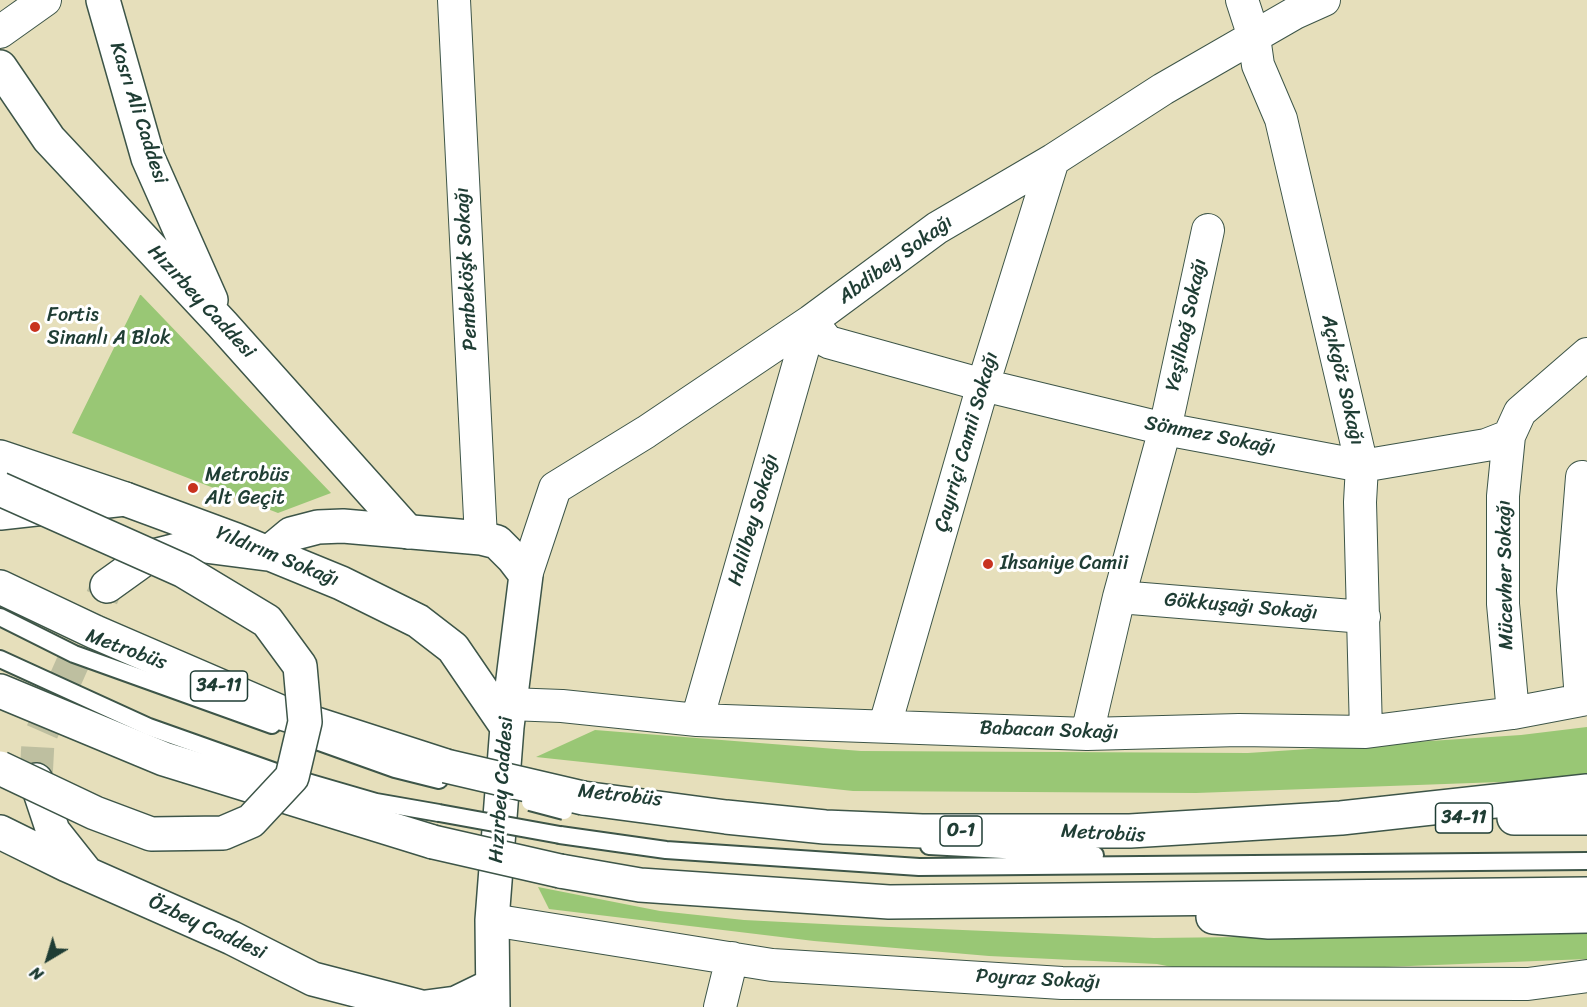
<!DOCTYPE html>
<html>
<head>
<meta charset="utf-8">
<style>
  body { margin:0 }
  #map { position:relative; width:1587px; height:1007px; overflow:hidden; background:#e6dfbb; font-family:Sriracha,sans-serif }
  canvas { display:block }
  .north { position:absolute; left:18px; top:929px; width:60px; height:60px; -webkit-text-stroke:4px #fff; paint-order:stroke; rotate:218deg; font-size:16px; font-weight:700; line-height:24px; text-align:center; color:#1f3d34 }
  .north::after { content:''; display:block; margin:auto; width:21px; height:27px; background:#1f3d34; clip-path:polygon(50% 0,100% 100%,50% 72%,0 100%) }
</style>
</head>
<body>
<div id="map">
<canvas width="1587" height="1007"></canvas>
<div class="north">N</div>
</div>
<script>
const context = document.querySelector('canvas').getContext('2d');
context.lineJoin = 'round';
function fillPath(path, color) { context.fillStyle = color; context.fill(path, 'evenodd'); }
const toPath = rows => new Path2D(rows.map(r => 'M' + r).join(''));
function stroke(path, color, width, dash) { context.strokeStyle = color; context.lineWidth = width; context.lineCap = dash ? 'butt' : 'round'; context.setLineDash(dash || []); context.stroke(path); }
function write(font, color, halo, rows, align = 'center') {
  context.font = font + ' Sriracha,sans-serif'; context.lineWidth = 6; context.setLineDash([]); context.textBaseline = 'middle'; context.strokeStyle = halo; context.fillStyle = color; for (const [text, x, y, turn = 0] of rows) {
    context.save(); context.translate(x, y); context.rotate((+turn || 0) * Math.PI / 180); context.textAlign = isNaN(turn) ? turn : align; if (halo) context.strokeText(text, 0, 0); context.fillText(text, 0, 0); context.restore();
  }
}
fillPath(toPath([
  [140,295,141,295,331,493,278,513,72,433],
  [1587,727,1587,775,1528,781,1196,793,853,791,536,757,595,730,861,751,1248,753,1521,735],
  [538,887,660,911,744,920,843,925,1154,938,1587,933,1587,959,1385,967,1182,969,1157,964,989,956,814,941,549,909]
]), '#99c775');
stroke(toPath([
  [36,780,38,741,107,586]
]), '#bebfa0', 33, [33, 16]);
const service = toPath([
  [0,617,74,654,272,725],
  [0,659,149,727,290,777,376,802,439,813],
  [308,738,395,769,439,780],
  [560,835,666,850,919,867,1587,861],
  [929,846,1095,855]
]);
const minor = toPath([
  [454,0,481,538],
  [1242,0,1254,37,1258,65,1281,119,1362,466,1360,502,1366,732],
  [0,32,45,0],
  [811,321,828,342,983,385,1165,429,1362,466,1486,445,1509,436,1520,412,1587,354],
  [1509,436,1503,496,1503,604,1513,713],
  [526,575,555,488,646,432,811,321,937,228,1053,160,1163,89,1295,13,1324,0],
  [1119,597,1364,617],
  [1581,700,1573,590,1582,477],
  [509,704,562,706,697,720,1087,734,1239,730,1366,732,1513,713,1587,699],
  [697,720,811,321],
  [885,725,983,385,1053,160],
  [1087,734,1119,597,1165,429,1208,230],
  [492,920,772,965,1062,983,1528,984,1587,976],
  [720,1007,732,958]
]);
const tertiary = toPath([
  [103,0,148,158,211,300],
  [0,67,49,139,222,324,408,532]
]);
const secondary = toPath([
  [0,457,125,499,236,540,341,583,418,621,453,648,507,727],
  [107,586,146,558,197,545,267,554,291,534,318,527,343,526,481,538,497,542,513,558,526,575,507,727,492,920,493,1007],
  [36,780,53,831,84,870],
  [0,832,67,865,232,938,313,979,421,1007],
  [426,1007,456,1003,491,986]
]);
const trunk = toPath([
  [0,513,125,499],
  [0,587,95,632,285,714,446,766],
  [0,691,164,759,433,842],
  [583,798,726,817,825,827,922,831,1130,831,1341,818,1587,791],
  [1514,818,1587,818],
  [560,871,640,885,889,902,1587,894],
  [1213,917,1269,922,1587,916]
]);
stroke(service, '#3d5548', 20);
stroke(minor, '#3d5548', 34);
stroke(tertiary, '#3d5548', 36);
stroke(secondary, '#3d5548', 36);
stroke(trunk, '#3d5548', 36);
stroke(service, '#fff', 16);
stroke(minor, '#fff', 32);
stroke(tertiary, '#fff', 33);
stroke(secondary, '#fff', 33);
stroke(trunk, '#fff', 33);
const serviceBridge = toPath([
  [530,802,564,811],
  [439,813,560,835]
]);
const secondaryBridge = toPath([
  [0,489,184,571,267,621,300,666,305,722,292,777,251,821,223,833,151,834,95,813,0,768]
]);
const trunkBridge = toPath([
  [446,766,583,798],
  [433,842,560,871]
]);
stroke(serviceBridge, '#3d5548', 20, []);
stroke(secondaryBridge, '#3d5548', 36, []);
stroke(trunkBridge, '#3d5548', 36, []);
stroke(serviceBridge, '#fff', 16);
stroke(secondaryBridge, '#fff', 33);
stroke(trunkBridge, '#fff', 33);
for (const [x, y, r, color] of [
  [35,327,6,"#c8321e"],
  [193,488,6,"#c8321e"],
  [988,564,6,"#c8321e"]
]) { const dot = new Path2D(); dot.arc(x, y, r, 0, 2 * Math.PI); context.fillStyle = color; context.fill(dot); stroke(dot, '#fff', 2); }
for (const [x, y, w] of [
  [219,686,57],
  [1464,818,57],
  [961,831,42]
]) { const box = new Path2D(); box.roundRect(x - w / 2, y - 15, w, 30, 4.5); context.fillStyle = '#fff'; context.fill(box); stroke(box, '#1f3d34', 1.5); }
write('bold 18px', '#1f3d34', null, [
  ["34-11",219,686],
  ["34-11",1464,818],
  ["O-1",961,831]
]);
write('20px', '#1f3d34', '#fff', [
  ["Kasrı Ali Caddesi",138,113,72],
  ["Abdibey Sokağı",896,260,-36],
  ["Pembeköşk Sokağı",467,269,-93],
  ["Hızırbey Caddesi",201,302,47],
  ["Yeşilbağ Sokağı",1187,325,-78],
  ["Açıkgöz Sokağı",1342,380,77],
  ["Sönmez Sokağı",1210,436,11],
  ["Çayıriçi Camii Sokağı",967,442,-74],
  ["Halilbey Sokağı",754,520,-74],
  ["Yıldırım Sokağı",277,557,22],
  ["Mücevher Sokağı",1506,575,-91],
  ["Gökkuşağı Sokağı",1241,607,5],
  ["Metrobüs",126,650,20],
  ["Babacan Sokağı",1049,731,2],
  ["Hızırbey Caddesi",502,790,-86],
  ["Metrobüs",620,796,6],
  ["Metrobüs",1103,834,3],
  ["Özbey Caddesi",207,928,25],
  ["Poyraz Sokağı",1038,980,3]
]);
write('20px', '#1f3d34', '#fff', [
  ["Fortis",47,316],
  ["Sinanlı A Blok",47,339],
  ["Metrobüs",205,476],
  ["Alt Geçit",205,499],
  ["Ihsaniye Camii",1000,564]
], 'left');
</script>
</body>
</html>
